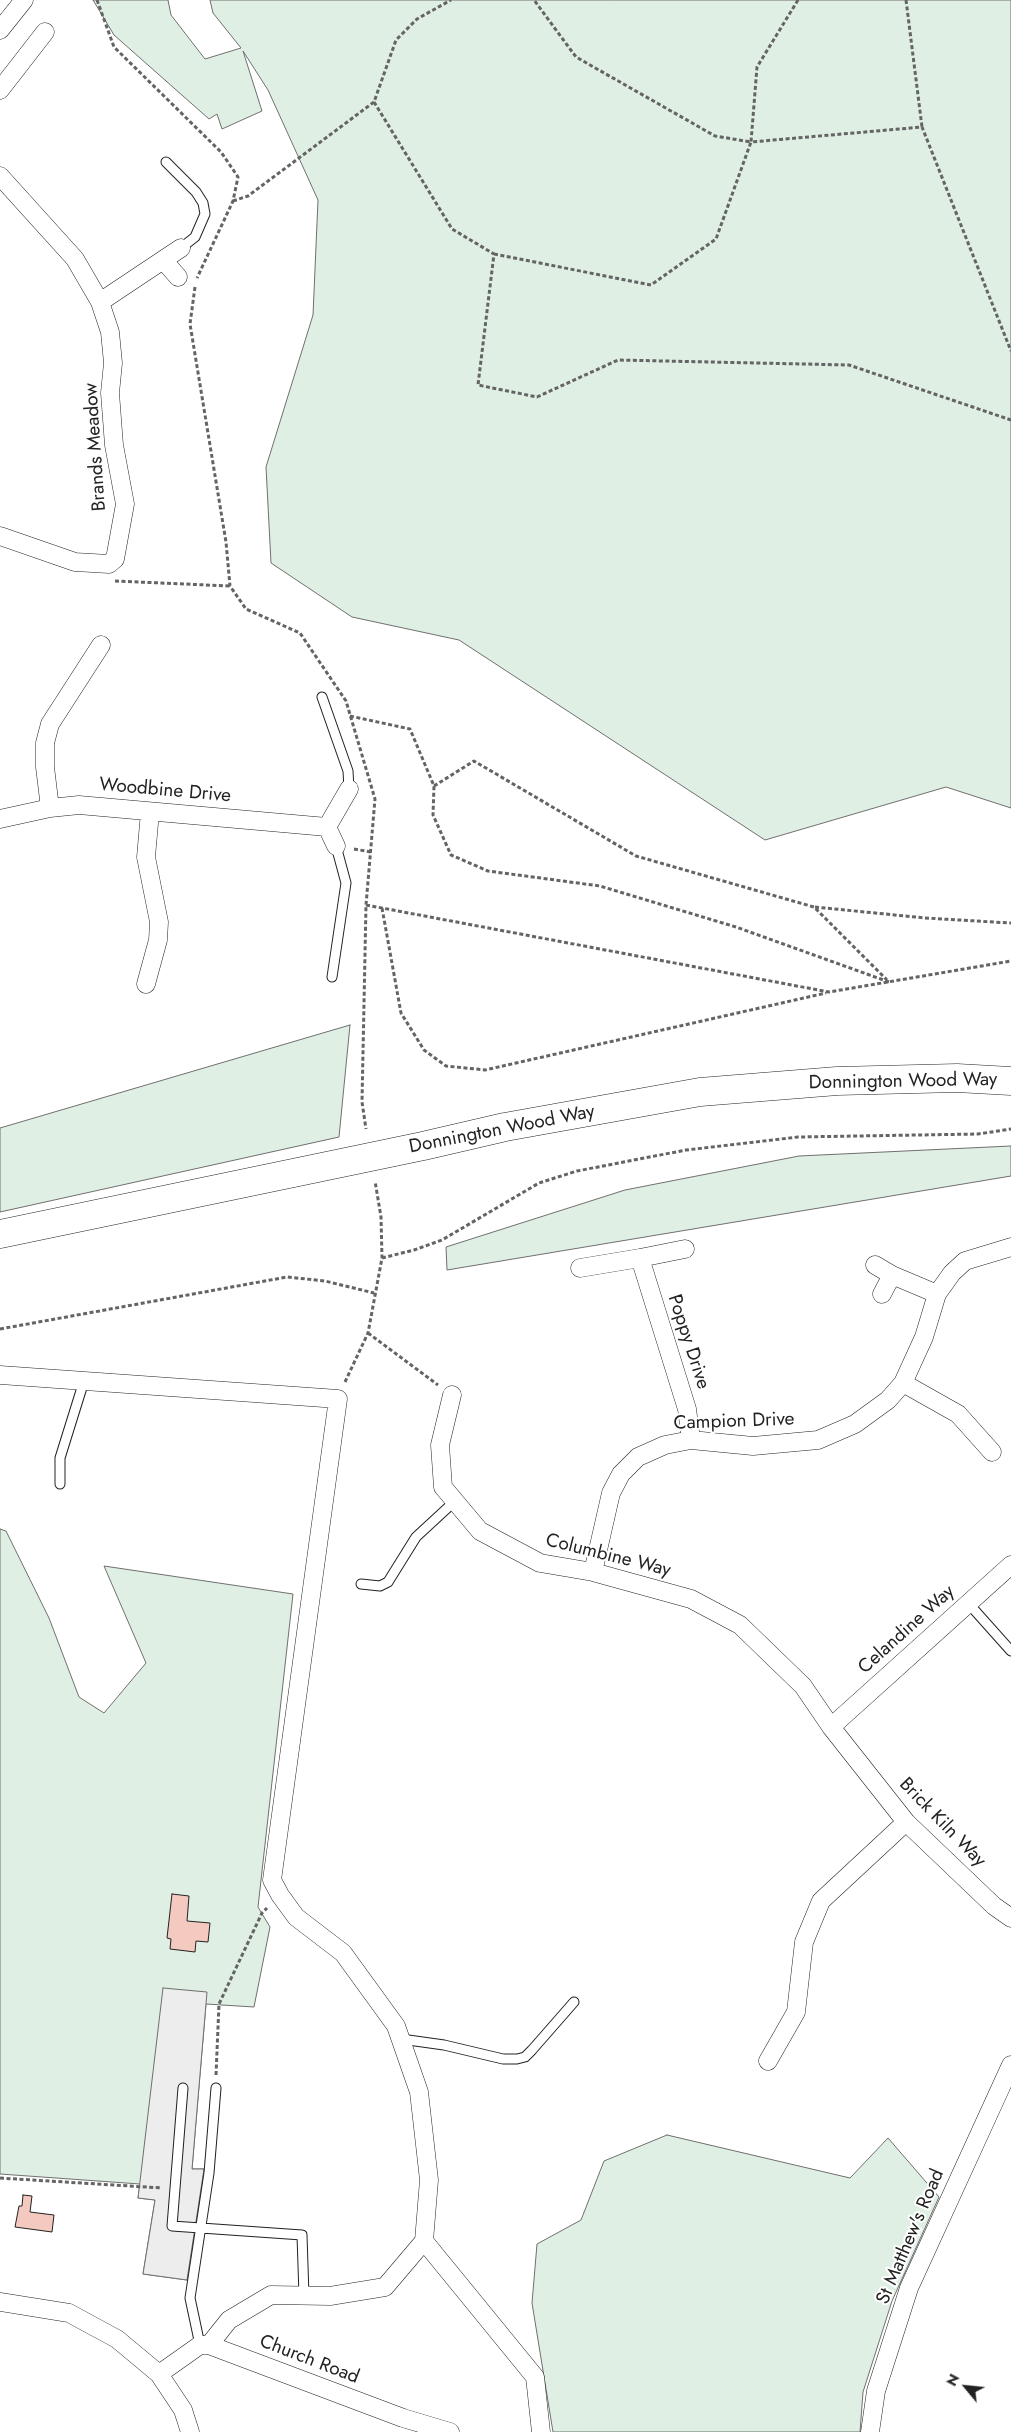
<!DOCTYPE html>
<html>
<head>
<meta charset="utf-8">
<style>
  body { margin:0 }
  #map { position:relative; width:1011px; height:2432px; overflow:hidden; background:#fff; font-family:Jost,sans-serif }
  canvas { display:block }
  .north { position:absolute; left:941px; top:2362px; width:50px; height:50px; -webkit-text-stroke:4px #fff; paint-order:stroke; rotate:298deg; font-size:14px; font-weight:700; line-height:20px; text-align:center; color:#222 }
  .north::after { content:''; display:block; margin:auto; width:18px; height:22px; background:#222; clip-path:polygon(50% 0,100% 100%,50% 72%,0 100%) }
</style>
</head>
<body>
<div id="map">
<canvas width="1011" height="2432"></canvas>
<div class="north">N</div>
</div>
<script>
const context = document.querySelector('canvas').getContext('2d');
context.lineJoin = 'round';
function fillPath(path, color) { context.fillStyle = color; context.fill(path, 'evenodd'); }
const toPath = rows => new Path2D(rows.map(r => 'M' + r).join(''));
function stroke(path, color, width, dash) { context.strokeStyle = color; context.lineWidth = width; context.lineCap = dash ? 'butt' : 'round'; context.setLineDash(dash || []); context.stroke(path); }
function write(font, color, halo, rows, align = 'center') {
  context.font = font + ' Jost,sans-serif'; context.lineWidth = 4; context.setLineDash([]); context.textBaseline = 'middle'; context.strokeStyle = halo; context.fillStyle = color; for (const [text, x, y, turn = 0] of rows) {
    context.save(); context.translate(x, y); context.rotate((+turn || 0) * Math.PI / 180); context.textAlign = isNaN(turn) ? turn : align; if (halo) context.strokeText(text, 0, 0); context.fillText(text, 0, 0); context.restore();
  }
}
const green = toPath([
  [93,0,168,0,171,15,205,59,241,48,213,13,210,0,1011,0,1011,808,946,787,765,840,459,640,352,617,271,563,266,467,313,315,318,200,268,90,243,51,262,111,222,129,217,114,209,119,114,35,93,0],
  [350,1025,339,1137,0,1212,0,1128,350,1025],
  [1011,1146,1011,1176,447,1270,446,1247,625,1190,799,1156,1011,1146],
  [0,1529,6,1531,49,1618,79,1697,104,1713,146,1663,104,1566,293,1594,258,1907,270,1927,254,2007,206,2004,192,2169,204,2169,187,2280,143,2274,155,2200,138,2198,140,2184,0,2174,0,1529],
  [667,2135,850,2178,888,2138,939,2197,892,2301,863,2392,860,2432,553,2432,532,2303,537,2244,581,2220,604,2161,667,2135]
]);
fillPath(green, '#e0efe3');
stroke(green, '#6f6f6f', 1);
const parking = toPath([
  [163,1988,207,1992,192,2169,204,2169,187,2280,143,2274,155,2200,138,2198,163,1988]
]);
fillPath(parking, '#ededed');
stroke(parking, '#6f6f6f', 1);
const building = toPath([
  [172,1894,189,1896,187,1921,210,1923,208,1942,196,1941,195,1952,170,1949,171,1939,167,1938,172,1894],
  [23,2195,32,2196,30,2212,54,2215,52,2232,15,2227,19,2206,22,2206,23,2195]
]);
fillPath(building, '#f3c9c0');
stroke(building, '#222', 1);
const service = toPath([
  [166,162,196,192,203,203,205,214,195,237,181,248],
  [322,697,348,771,349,789],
  [332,977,346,883,336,846],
  [60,1484,60,1458,84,1381],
  [361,1584,380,1586,388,1582,416,1537,455,1501],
  [969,1604,1011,1651],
  [401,2039,444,2045,503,2059,517,2059,525,2057,532,2050,574,2002],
  [183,2088,172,2226,302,2235,304,2296],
  [200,2345,190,2298,209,2173,216,2088]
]);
const minor = toPath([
  [0,30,24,0],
  [0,90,45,32],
  [0,176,75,259,100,302,110,332,113,363,110,393,114,445,125,504,115,559,109,564,75,562,0,536],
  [164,261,178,277],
  [100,302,181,248],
  [50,808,45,767,45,743,50,724,101,645],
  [0,819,50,808,79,805,327,827],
  [336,846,327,827,349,789],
  [146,984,158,940,159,922,146,857,150,812],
  [640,1258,685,1249],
  [875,1265,892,1275,937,1294],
  [580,1268,640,1258,687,1409,691,1440],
  [882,1294,892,1275],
  [0,1375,338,1399,272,1880,280,1895,296,1917,343,1953,396,2026,419,2092,429,2180,424,2241,535,2377,541,2432],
  [903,1383,958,1414,992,1452],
  [452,1395,440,1445,443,1487,480,1531,540,1563,593,1572,691,1599,740,1625,803,1686,831,1727,906,1822,994,1906,1011,1918],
  [593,1572,611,1493,621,1474,638,1457,665,1445,691,1440,753,1446,818,1440,855,1424,888,1400,903,1383,924,1337,937,1294,952,1273,965,1261,1011,1247],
  [831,1727,1011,1565],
  [768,2061,796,2012,804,1942,821,1901,906,1822],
  [0,2302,69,2313,117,2339,159,2374,183,2410,190,2432],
  [209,2345,229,2320,271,2295,330,2296,385,2287,424,2241],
  [159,2374,200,2345,209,2345,403,2418,450,2432],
  [870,2432,876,2391,909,2288,1011,2065]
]);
const primary = toPath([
  [0,1234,423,1146,505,1127,700,1092,837,1081,957,1078,1011,1081]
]);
stroke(service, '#222', 11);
stroke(minor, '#222', 19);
stroke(primary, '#222', 29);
stroke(toPath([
  [97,0,114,47,221,152,238,177,233,201,197,278],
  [798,0,757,67,751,142,922,127,1011,351],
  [906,0,922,127],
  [374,102,452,229,494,254,478,385,537,397,618,360,849,365,1011,420],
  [233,201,248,196,374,102,396,40,417,19,451,0],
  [494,254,651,285,716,239,751,142,715,136,576,57,534,0],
  [195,287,190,324,226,542,230,586,246,609,300,633,346,701,375,799,366,905,362,1102,366,1129],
  [115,581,230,586],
  [350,716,410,729,434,786,433,815,451,855,488,871,600,886,736,927,889,982],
  [434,786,474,761,636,856,814,907,887,980],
  [354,849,371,852],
  [366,905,829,992,1011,961],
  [815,907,925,918,1011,923],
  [382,908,401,1013,424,1050,446,1066,485,1070,826,993],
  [382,1258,414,1250,442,1240,539,1183,577,1171,686,1150,798,1137,978,1134,1011,1129],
  [0,1329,287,1277,325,1281,374,1293],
  [368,1333,438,1385],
  [345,1382,368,1333,382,1258,381,1217,375,1181],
  [216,2075,219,2004,262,1913,267,1908],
  [0,2178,162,2188]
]), '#646464', 3, [4, 2.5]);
stroke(service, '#fff', 9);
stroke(minor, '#fff', 18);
stroke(primary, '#fff', 28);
write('19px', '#222', '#fff', [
  ["Brands Meadow",96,447,-94],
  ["Woodbine Drive",165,791,5],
  ["Donnington Wood Way",903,1082,-1],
  ["Donnington Wood Way",502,1130,-11],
  ["Poppy Drive",688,1342,72],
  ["Campion Drive",734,1422,-2],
  ["Columbine Way",608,1556,14],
  ["Celandine Way",907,1630,-42],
  ["Brick Kiln Way",942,1823,46],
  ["St Matthew's Road",911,2237,-67],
  ["Church Road",309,2360,21]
]);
</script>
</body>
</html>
